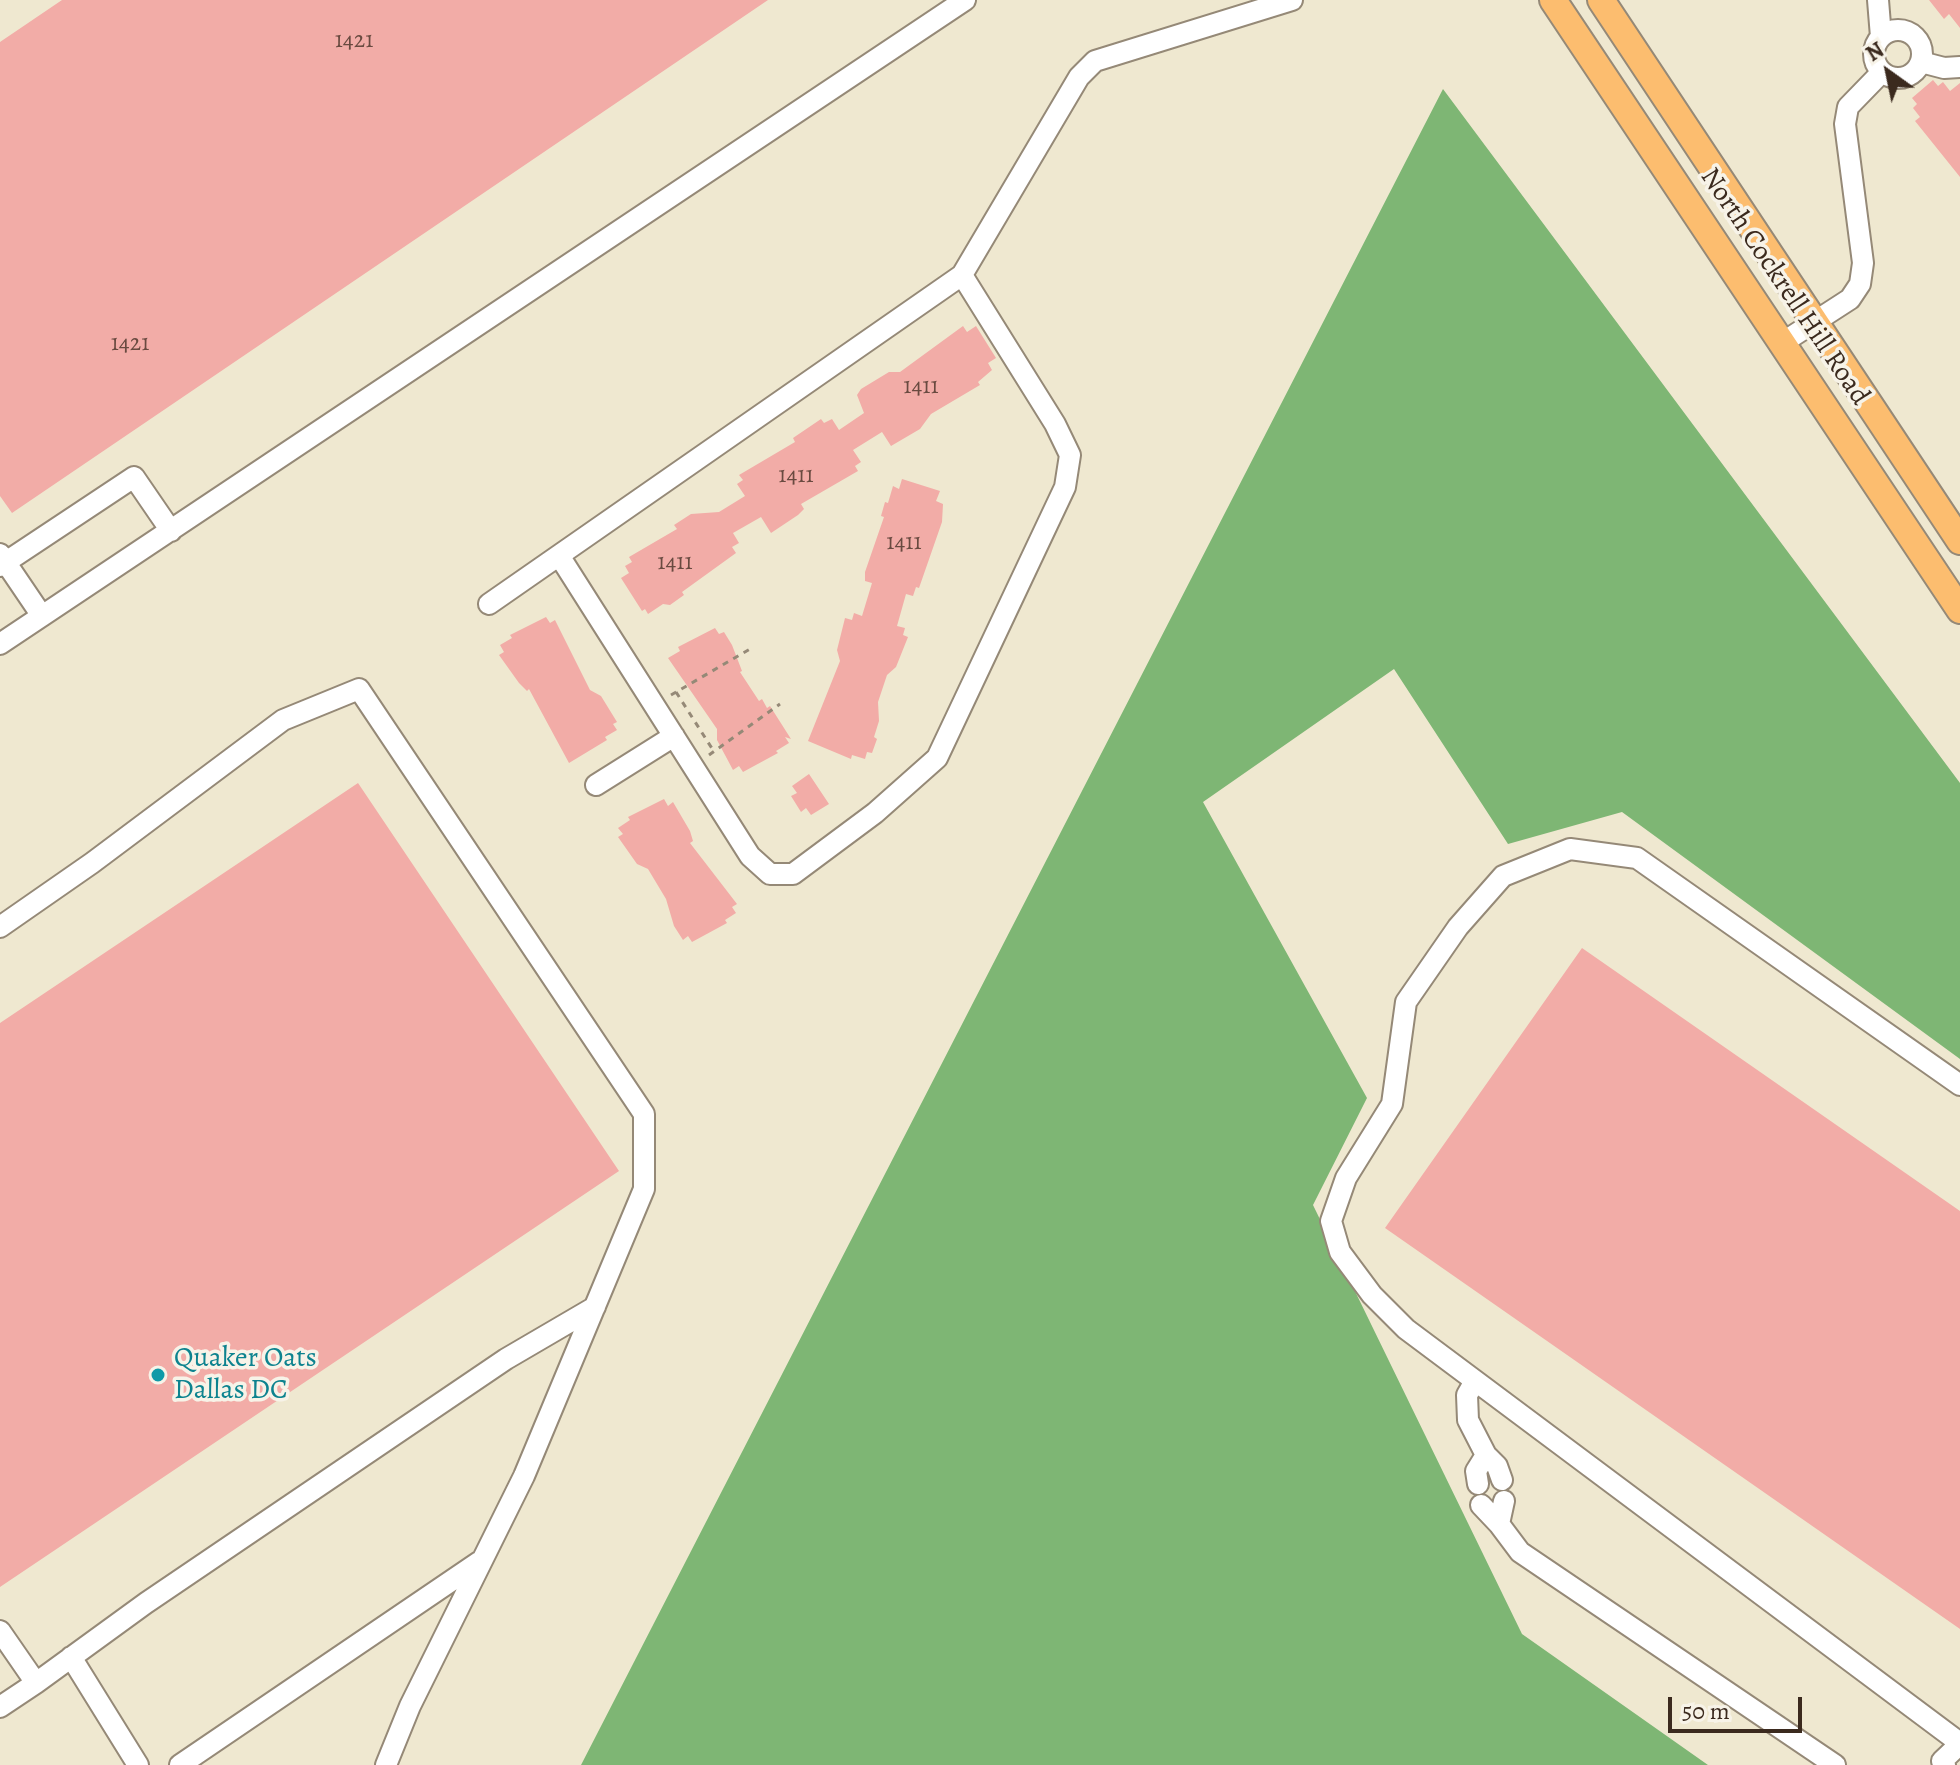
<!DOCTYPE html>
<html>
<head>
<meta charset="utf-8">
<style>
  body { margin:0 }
  #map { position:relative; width:1960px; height:1765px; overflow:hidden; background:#efe8d0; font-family:Alegreya,serif }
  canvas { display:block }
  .north { position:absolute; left:1848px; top:32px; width:80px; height:80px; -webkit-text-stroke:6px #f7f3e8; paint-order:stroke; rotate:327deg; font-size:22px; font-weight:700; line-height:32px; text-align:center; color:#3b2a1e }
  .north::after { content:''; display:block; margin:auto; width:28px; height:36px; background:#3b2a1e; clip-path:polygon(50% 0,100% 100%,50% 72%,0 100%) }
  .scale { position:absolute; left:1668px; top:1697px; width:134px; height:36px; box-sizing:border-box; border:4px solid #3b2a1e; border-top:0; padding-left:10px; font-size:24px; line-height:28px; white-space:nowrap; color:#3b2a1e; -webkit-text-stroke:6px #f7f3e8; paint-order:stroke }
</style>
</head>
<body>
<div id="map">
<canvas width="1960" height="1765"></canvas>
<div class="north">N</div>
<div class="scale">50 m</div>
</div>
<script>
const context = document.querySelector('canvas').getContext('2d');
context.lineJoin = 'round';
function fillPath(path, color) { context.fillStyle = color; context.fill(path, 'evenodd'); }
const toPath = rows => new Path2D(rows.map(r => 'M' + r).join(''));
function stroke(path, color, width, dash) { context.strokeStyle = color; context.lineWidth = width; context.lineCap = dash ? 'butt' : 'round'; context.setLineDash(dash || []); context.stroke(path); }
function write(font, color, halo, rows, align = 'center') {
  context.font = font + ' Alegreya,serif'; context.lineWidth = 7; context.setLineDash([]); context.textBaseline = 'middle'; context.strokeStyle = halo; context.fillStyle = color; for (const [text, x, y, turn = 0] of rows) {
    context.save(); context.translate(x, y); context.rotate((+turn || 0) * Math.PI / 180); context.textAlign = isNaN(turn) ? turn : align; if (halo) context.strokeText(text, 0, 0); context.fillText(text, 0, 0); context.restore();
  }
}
fillPath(toPath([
  [1443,89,1960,783,1960,1059,1622,812,1508,844,1394,669,1203,802,1367,1098,1313,1205,1522,1634,1708,1765,581,1765]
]), '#7eb674');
fillPath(toPath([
  [62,0,768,0,12,513,0,496,0,42],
  [1929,0,1960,0,1960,28,1949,14,1944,19],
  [1933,80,1938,86,1943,82,1950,91,1960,83,1960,177,1915,121,1920,117,1913,108,1917,104,1912,98],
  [963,326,967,332,976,326,996,358,988,363,992,370,978,382,980,385,931,414,920,429,891,446,882,432,853,450,861,462,855,466,858,471,801,504,804,509,798,515,771,533,761,517,733,533,739,543,732,547,736,553,682,592,684,595,670,605,663,604,648,614,645,609,642,611,621,578,629,573,625,566,632,562,629,557,677,529,674,525,691,514,719,512,745,496,737,484,743,480,739,475,795,442,793,438,821,419,824,423,832,419,839,430,864,413,857,395,861,389,889,372,900,372],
  [902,479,940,491,936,501,943,504,942,522,919,588,916,587,913,596,906,594,897,626,905,628,903,635,908,637,896,667,887,675,878,702,879,721,874,737,877,739,872,753,867,752,865,759,852,755,851,759,808,741,840,661,837,650,845,618,852,620,854,613,862,616,872,583,865,581,865,572,884,517,881,516,885,502,888,503,893,486,899,489],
  [546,617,550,623,555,620,590,690,601,696,617,722,613,724,617,730,605,737,607,740,569,763,529,689,527,691,519,683,499,655,504,652,500,645,512,638,510,635],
  [715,628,719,634,724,632,732,645,742,671,740,672,759,701,762,699,767,708,770,706,791,739,785,737,789,743,776,751,778,753,743,772,739,766,733,770,717,740,717,729,668,658,680,651,678,647],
  [809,774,829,804,811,815,806,808,801,812,791,796,797,793,792,786],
  [358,783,619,1171,0,1587,0,1023],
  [664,799,668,806,673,802,690,831,693,841,690,843,737,904,732,907,736,913,725,920,727,923,692,942,688,936,683,940,674,926,666,899,648,869,637,864,618,837,623,834,618,828,630,820,628,817],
  [1582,948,1960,1211,1960,1629,1385,1228]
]), '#f2aca7');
const minor = toPath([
  [1878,0,1881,37],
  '1874 54a24 24 0 1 1 48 0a24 24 0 1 1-48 0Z',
  [1921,62,1944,68,1960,67],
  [1782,343,1850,299,1860,284,1863,263,1845,124,1848,107,1881,73],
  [0,554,42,616],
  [560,557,750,856,770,874,793,874,875,813,937,758,1065,487,1070,455,1055,424,962,275],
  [0,566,134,477,171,531],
  [489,604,962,275,1079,77,1095,61,1292,0],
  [0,644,965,0],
  [596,785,674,736],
  [0,927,92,863,283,720,359,689,644,1114,644,1189,524,1476,410,1706,386,1765],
  [1960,1085,1637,858,1570,849,1503,876,1458,927,1406,1002,1392,1104,1346,1178,1331,1221,1340,1252,1372,1295,1406,1329,1960,1743],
  [1475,1381,1467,1395,1468,1420,1486,1455],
  [1478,1484,1476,1471,1486,1455,1497,1466,1502,1480],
  [1481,1505,1499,1524,1504,1501],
  [1499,1524,1520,1552,1835,1765],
  [0,1631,36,1683,0,1707],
  [71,1657,138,1765],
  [36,1683,146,1603,506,1359,595,1307],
  [180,1765,479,1562],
  [1945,1765,1942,1761,1960,1744]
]);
const major = toPath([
  [1553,0,1960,610],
  [1601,0,1960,541]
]);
stroke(minor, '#958977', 24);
stroke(major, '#958977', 30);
stroke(toPath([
  [676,692,713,750],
  [671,695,750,649],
  [709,755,780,704]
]), '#958977', 3, [6, 6]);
stroke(minor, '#fff', 20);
stroke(major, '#fcbd6f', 26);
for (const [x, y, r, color] of [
  [158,1375,8,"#0f9aa8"]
]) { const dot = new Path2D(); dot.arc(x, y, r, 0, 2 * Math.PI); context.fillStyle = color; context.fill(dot); stroke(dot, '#f7f3e8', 3); }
write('24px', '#694a40', null, [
  ["1421",354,41],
  ["1421",130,344],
  ["1411",921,387],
  ["1411",796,476],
  ["1411",904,543],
  ["1411",675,563]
]);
write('28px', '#3b2a1e', '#f7f3e8', [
  ["North Cockrell Hill Road",1784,287,56]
]);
write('28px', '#0d838f', '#f7f3e8', [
  ["Quaker Oats",174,1359],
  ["Dallas DC",174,1391]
], 'left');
</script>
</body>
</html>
